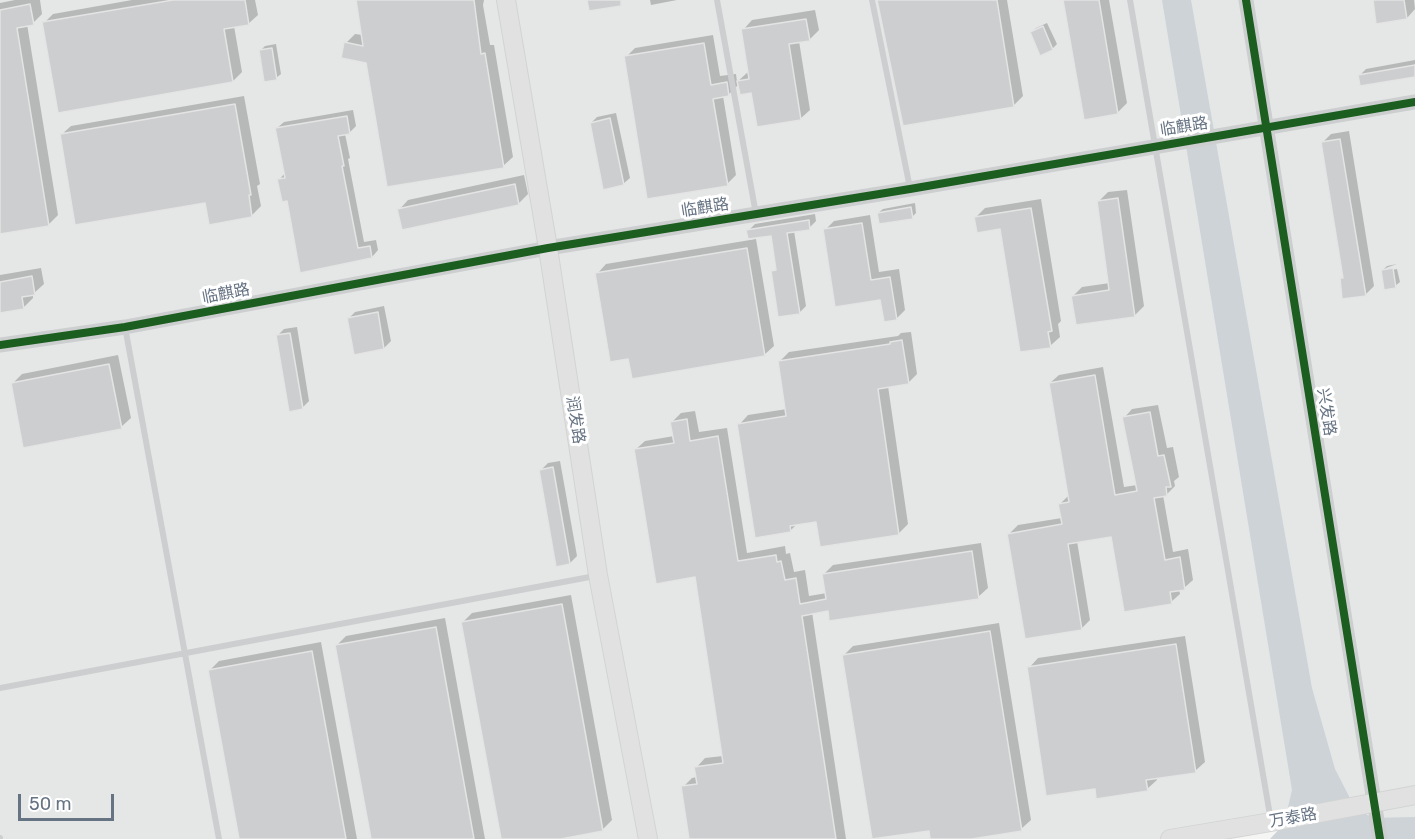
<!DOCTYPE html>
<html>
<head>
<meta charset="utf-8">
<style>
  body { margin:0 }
  #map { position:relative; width:1415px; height:839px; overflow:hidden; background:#f5f5f4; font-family:Rubik,sans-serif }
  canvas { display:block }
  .scale { position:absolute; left:18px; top:794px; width:96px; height:27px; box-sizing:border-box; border:3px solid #667383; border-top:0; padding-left:8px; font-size:18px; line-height:21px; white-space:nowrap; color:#667383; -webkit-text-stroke:4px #fff; paint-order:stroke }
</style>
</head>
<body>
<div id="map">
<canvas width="1415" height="839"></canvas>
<div class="scale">50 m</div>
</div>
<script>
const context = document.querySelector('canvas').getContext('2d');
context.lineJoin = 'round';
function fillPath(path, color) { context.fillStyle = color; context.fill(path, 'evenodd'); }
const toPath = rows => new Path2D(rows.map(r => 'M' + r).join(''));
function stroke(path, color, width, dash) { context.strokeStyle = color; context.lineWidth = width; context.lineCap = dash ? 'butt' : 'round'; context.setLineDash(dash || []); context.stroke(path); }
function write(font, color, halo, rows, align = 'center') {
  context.font = font + ' Rubik,"Noto Sans SC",sans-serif'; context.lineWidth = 6; context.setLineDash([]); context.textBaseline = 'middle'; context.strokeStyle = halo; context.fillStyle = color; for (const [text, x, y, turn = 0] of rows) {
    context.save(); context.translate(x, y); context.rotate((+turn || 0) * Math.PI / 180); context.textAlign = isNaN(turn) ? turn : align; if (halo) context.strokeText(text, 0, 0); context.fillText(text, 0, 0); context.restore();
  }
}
fillPath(toPath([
  [0,0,1415,0,1415,839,1380,839,1374,804,1170,839,0,839]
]), '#e5e7e7');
fillPath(toPath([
  [1162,0,1191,0,1312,688,1335,769,1353,804,1372,818,1415,817,1415,839,1270,839,1284,824,1292,790]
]), '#cdd3d7');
fillPath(toPath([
  [15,0,40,0,42,14,33,23,27,24,58,215,49,224,0,232,0,3],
  [132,0,255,0,258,15,248,24,234,26,242,72,233,81,44,23,53,14],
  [357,0,484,0,483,5,490,45,494,45,513,157,503,166,346,43,355,34,363,35],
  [650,0,677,0,651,5],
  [879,0,1007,0,1023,96,1014,105],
  [1066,0,1109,0,1127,103,1118,112],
  [1374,0,1414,0,1415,9,1407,18],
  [815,10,819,30,809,40,799,41,810,110,800,119,739,84,728,95,723,96,736,175,727,184,626,57,635,48,713,35,720,76,736,74,737,82,748,72,743,30,752,20],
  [1047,23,1057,44,1052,49,1031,32,1036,28],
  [276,44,281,74,276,78,261,50,265,46],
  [1415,60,1415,75,1360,75,1366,69],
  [244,96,260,184,257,186,261,206,252,215,61,135,71,126],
  [353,110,356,126,349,133,345,134,350,158,348,159,364,242,376,240,378,250,372,257,301,271,288,199,279,180,285,173,277,128,284,122],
  [616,113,630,178,623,184,591,123,597,117],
  [1349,131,1374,286,1365,295,1341,279,1344,276,1322,143,1331,134],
  [524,175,528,194,518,204,399,210,408,200],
  [1127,190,1144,306,1134,316,1073,296,1082,287,1110,283,1098,202,1108,192],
  [1041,199,1061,321,1058,324,1060,337,1050,346,1001,227,976,217,985,208],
  [915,203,916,213,912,217,878,213,883,209],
  [815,214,816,221,809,228,794,231,806,306,799,313,773,272,777,268,772,234,748,231,755,224],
  [870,215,879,272,899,269,905,310,896,319,882,298,825,230,834,221],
  [756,239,774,346,764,355,629,357,597,274,606,264],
  [1397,264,1386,268,1386,271,1397,269,1400,282,1395,286,1383,270,1387,266],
  [41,268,44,284,33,294,33,298,24,307,0,311,0,275],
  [384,306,391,341,384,348,348,319,355,312],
  [297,327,309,401,302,408,277,336,284,329],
  [911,332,917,374,908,383,888,386,908,524,898,534,817,520,798,523,790,531,739,425,748,415,787,409,780,361,789,352,898,336,901,333],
  [118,355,131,418,121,427,12,384,22,374],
  [1103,367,1124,487,1137,485,1124,418,1132,409,1158,405,1167,448,1173,447,1179,477,1174,481,1175,486,1166,495,1163,495,1173,552,1188,549,1193,580,1184,588,1179,589,1180,594,1171,602,1112,535,1077,541,1090,620,1082,628,1009,534,1018,525,1062,518,1059,505,1068,496,1050,383,1059,375],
  [695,411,699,432,727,428,747,553,785,546,786,554,790,553,794,572,805,570,809,596,827,593,824,574,833,565,981,543,988,588,978,597,829,609,812,612,846,839,691,839,683,787,692,778,697,777,696,768,705,758,723,756,696,575,635,450,645,441,674,436,672,422,681,413],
  [560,461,577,556,570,563,541,470,548,463],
  [571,595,612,820,602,830,552,839,502,839,463,622,472,613],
  [445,618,485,839,372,839,337,645,346,636],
  [999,623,1031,820,1021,829,962,839,931,839,930,830,844,655,853,646],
  [1185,636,1205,762,1195,771,1156,777,1157,780,1147,789,1096,787,1029,668,1038,658],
  [321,642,357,839,241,839,210,670,219,661]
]), '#0003');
const building = toPath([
  [173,0,245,0,249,25,224,29,233,82,58,113,42,22,173,0],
  [356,0,474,0,481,54,485,53,504,168,387,187,366,63,341,58,344,42,363,46,356,0],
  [587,0,621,0,621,6,589,11,587,0],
  [877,0,997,0,1014,107,903,126,877,0],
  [1063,0,1099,0,1118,114,1084,120,1063,0],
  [1373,0,1404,0,1407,19,1376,24,1373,0],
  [30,4,34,25,17,28,49,226,0,234,0,10,30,4],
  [806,19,810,41,789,44,801,120,757,127,751,93,740,95,737,81,749,79,741,29,806,19],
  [1043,26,1053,50,1040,56,1030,32,1043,26],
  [704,43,711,85,727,82,729,96,713,99,728,186,647,199,624,56,704,43],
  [272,48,277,80,264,82,259,50,272,48],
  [1415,65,1415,77,1360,86,1358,75,1415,65],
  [235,104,251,195,249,195,252,217,209,225,205,203,75,225,60,134,235,104],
  [347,116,350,134,338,136,344,166,342,166,358,248,370,246,372,258,300,273,287,201,282,202,277,179,285,178,275,128,347,116],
  [610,118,624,185,603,190,590,123,610,118],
  [1340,139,1366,296,1342,299,1340,278,1343,278,1321,142,1340,139],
  [515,184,519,205,402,230,397,209,515,184],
  [1118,198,1135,317,1076,325,1071,296,1109,290,1097,201,1118,198],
  [911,207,913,219,879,224,877,213,911,207],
  [1031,208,1052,331,1048,332,1051,348,1020,352,1000,229,977,233,974,217,1031,208],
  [809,220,810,230,787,233,800,314,778,317,771,271,776,270,771,236,748,239,746,230,809,220],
  [862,223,871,280,890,277,897,320,884,322,880,300,835,307,823,229,862,223],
  [747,248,765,356,632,379,628,359,610,362,595,273,747,248],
  [1393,268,1396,288,1384,290,1381,270,1393,268],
  [32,276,35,295,22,297,24,309,0,313,0,282,32,276],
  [378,312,384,349,354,355,347,318,378,312],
  [290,333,303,409,289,412,276,335,290,333],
  [902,340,909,384,878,389,899,535,820,547,816,522,790,526,791,532,755,538,737,424,786,416,778,361,890,344,890,342,902,340],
  [109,364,122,429,23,448,11,383,109,364],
  [1095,375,1115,495,1137,491,1122,417,1150,412,1158,456,1164,455,1171,487,1166,487,1167,496,1154,498,1165,560,1180,557,1185,590,1170,592,1172,604,1124,612,1111,537,1068,544,1082,630,1025,639,1007,534,1062,524,1058,504,1069,502,1049,383,1095,375],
  [687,419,690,441,718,436,738,561,776,555,777,562,781,561,785,580,796,578,800,604,826,599,822,574,972,551,979,599,829,621,828,611,802,616,836,839,689,839,681,786,697,784,694,767,723,763,695,577,656,584,634,449,674,443,670,422,687,419],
  [553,467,570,564,556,567,539,470,553,467],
  [562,604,603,831,561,839,501,839,461,622,562,604],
  [436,627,474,839,371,839,335,645,436,627],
  [990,631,1022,831,972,839,930,839,929,831,872,839,842,655,990,631],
  [1176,644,1196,773,1146,780,1148,791,1096,799,1095,789,1046,796,1027,667,1176,644],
  [312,651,346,839,239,839,208,670,312,651]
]);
fillPath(building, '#cdced0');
stroke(building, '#e4e4e4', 1.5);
const secondary = toPath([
  [506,0,548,248,598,575,648,839],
  [1170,839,1271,822,1415,795]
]);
stroke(secondary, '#d2d3d3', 20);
stroke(toPath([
  [717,0,756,214],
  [872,0,910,188],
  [1130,0,1271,821],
  [125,327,219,839],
  [0,688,595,576],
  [0,838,0,839]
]), '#cdcecf', 6);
stroke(toPath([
  [1246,0,1380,839],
  [0,345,125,327,548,248,910,189,1415,102]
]), '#cdcecf', 15);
stroke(secondary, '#e1e1e2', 18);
stroke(toPath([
  [1246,0,1380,839],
  [0,345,125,327,548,248,910,189,1415,102]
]), '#1b5e20', 8);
write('16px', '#667383', '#fff', [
  ["临麒路",1184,127,-9],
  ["临麒路",705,208,-9],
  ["临麒路",226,294,-11],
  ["兴发路",1326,412,81],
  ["润发路",575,420,81],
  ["万泰路",1293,818,-10]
]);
</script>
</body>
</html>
